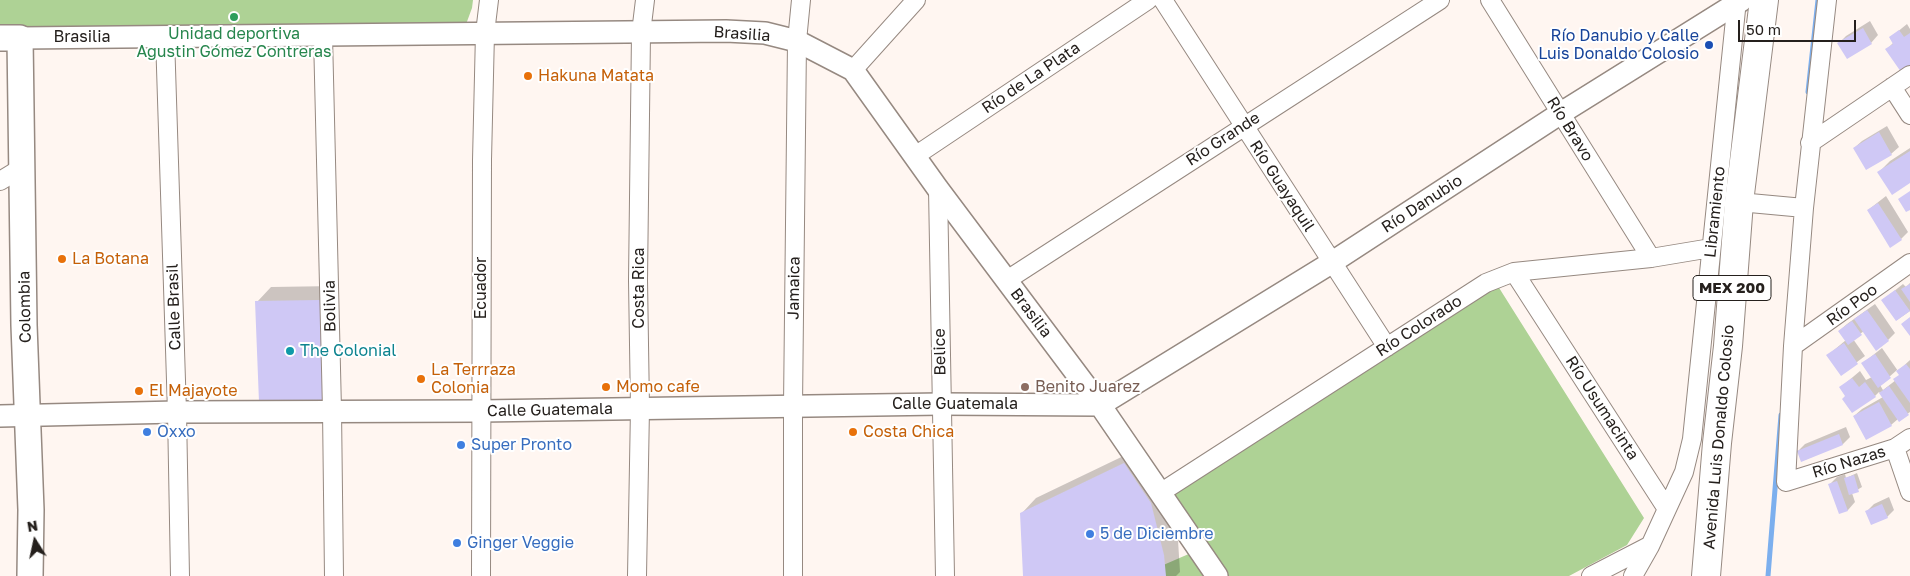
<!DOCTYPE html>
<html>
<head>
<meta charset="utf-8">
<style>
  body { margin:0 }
  #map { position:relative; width:1910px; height:576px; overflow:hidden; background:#fff6f1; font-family:"Golos Text",sans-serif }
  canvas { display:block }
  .north { position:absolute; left:10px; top:516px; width:50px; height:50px; -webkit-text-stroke:4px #fff; paint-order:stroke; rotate:350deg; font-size:14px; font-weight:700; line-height:20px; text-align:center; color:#25201d }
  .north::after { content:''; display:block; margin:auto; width:18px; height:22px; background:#25201d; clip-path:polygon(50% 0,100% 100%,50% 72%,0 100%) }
  .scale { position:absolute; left:1738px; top:20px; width:118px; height:22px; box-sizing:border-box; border:2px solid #25201d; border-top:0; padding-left:6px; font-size:15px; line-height:18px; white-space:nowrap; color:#25201d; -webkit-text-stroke:4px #fff; paint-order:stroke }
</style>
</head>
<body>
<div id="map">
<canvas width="1910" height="576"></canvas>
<div class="north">N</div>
<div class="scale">50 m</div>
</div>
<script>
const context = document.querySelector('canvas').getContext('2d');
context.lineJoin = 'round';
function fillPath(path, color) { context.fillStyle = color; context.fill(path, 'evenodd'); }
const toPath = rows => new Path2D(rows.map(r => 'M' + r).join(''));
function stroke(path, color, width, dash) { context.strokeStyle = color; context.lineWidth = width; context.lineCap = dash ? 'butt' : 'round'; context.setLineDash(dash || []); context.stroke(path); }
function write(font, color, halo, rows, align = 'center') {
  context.font = font + ' "Golos Text",sans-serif'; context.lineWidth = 4; context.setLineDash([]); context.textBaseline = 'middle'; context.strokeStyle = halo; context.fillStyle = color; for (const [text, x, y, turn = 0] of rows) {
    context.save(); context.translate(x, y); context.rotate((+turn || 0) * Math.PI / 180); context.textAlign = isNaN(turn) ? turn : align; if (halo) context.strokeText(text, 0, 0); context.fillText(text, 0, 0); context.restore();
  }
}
fillPath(toPath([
  [0,0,473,0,472,8,465,27,0,28],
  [1496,283,1644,518,1627,545,1569,576,1227,576,1168,497],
  [1191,553,1205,576,1138,576]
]), '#aed295');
fillPath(toPath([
  [1870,21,1878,35,1871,43,1839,43,1846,36],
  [1907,24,1910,29,1910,65,1887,49,1894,42,1891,37],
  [1887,126,1899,147,1891,154,1854,148,1862,141],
  [1910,148,1910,182,1879,172,1890,161],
  [1886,196,1908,232,1901,239,1868,210],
  [1910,283,1910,311,1897,320,1883,300,1903,284,1906,287],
  [335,286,337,386,323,400,257,302,271,287],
  [1875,304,1895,333,1888,340,1864,331,1853,339,1865,356,1841,374,1828,355,1846,340,1839,331,1847,324],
  [1882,348,1898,371,1910,360,1910,412,1899,420,1898,419,1891,425,1854,416,1862,409,1883,397,1879,392,1875,396,1846,396,1841,387,1860,371,1866,380,1872,377,1863,363],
  [1897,370,1900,374,1896,380,1883,390,1880,385],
  [1846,427,1850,437,1843,444,1802,461,1798,451,1805,444],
  [1138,449,1165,488,1178,540,1180,572,1176,576,1024,576,1022,513,1036,498],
  [1857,473,1862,487,1852,493,1855,502,1848,510,1840,513,1830,484,1837,477,1845,474,1846,478],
  [1889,497,1894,510,1887,517,1867,511,1874,504]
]), '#0003');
stroke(toPath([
  [1808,92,1818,0],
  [1768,576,1781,415]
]), '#7cafee', 5);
fillPath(toPath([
  [1863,28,1872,44,1847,59,1837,43],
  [1899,30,1904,37,1910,33,1910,66,1901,72,1885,49,1893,44,1889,37],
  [1879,132,1892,155,1866,170,1853,148],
  [1910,151,1910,183,1892,195,1877,172],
  [1910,191,1910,210,1906,212,1898,199],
  [1878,203,1902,240,1890,248,1867,210],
  [1910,284,1910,302,1901,289],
  [1895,290,1910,311,1896,321,1881,300],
  [321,300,323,402,259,402,255,301],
  [1867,310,1889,341,1876,351,1854,319],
  [1910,317,1910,336,1901,324],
  [1852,321,1862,335,1848,345,1838,331],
  [1844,343,1858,364,1841,376,1826,355],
  [1875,354,1891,378,1878,388,1861,363],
  [1906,364,1910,369,1910,403,1893,379,1899,375,1896,371],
  [1852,378,1859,387,1865,382,1876,397,1852,413,1842,399,1845,396,1839,387],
  [1889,386,1909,415,1899,422,1879,393],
  [1879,402,1892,426,1866,440,1853,416],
  [1839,434,1843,445,1801,462,1797,451],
  [1124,463,1151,503,1164,555,1166,576,1023,576,1020,513],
  [1854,475,1859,492,1849,495,1844,478],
  [1837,481,1848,511,1839,514,1828,484],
  [1882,504,1888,518,1871,525,1865,511]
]), '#cfc8f5');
const minor = toPath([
  [1163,0,1387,347],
  [1490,0,1651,258],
  [1827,0,1804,208,1793,346,1786,482,1895,448,1910,438],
  [323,36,332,410,334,576],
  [165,37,177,412,180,576],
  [853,70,916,0],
  [1892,87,1910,115],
  [1810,143,1910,75],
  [915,156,1148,0],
  [0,181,23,167],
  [938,189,945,576],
  [1739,202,1804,208],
  [1514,272,1667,509,1650,546,1633,576],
  [1007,280,1440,0],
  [1793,346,1910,263],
  [1895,448,1910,492],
  [1160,493,1486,283,1514,272,1651,258,1711,248],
  [1667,509,1684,472,1692,439,1737,0],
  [481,576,482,160,485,33,489,0],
  [637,576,640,408,638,280,641,33,645,0],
  [793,576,793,406,797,41,801,0],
  [1591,576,1649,546]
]);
const tertiary = toPath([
  [20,38,726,31,765,33,797,41,853,70,938,189,1100,405,1217,576],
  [0,416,177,412,481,411,941,404,1100,405,1331,263,1561,113,1742,0]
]);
const secondary = toPath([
  [0,38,20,38,24,325,31,510,30,576]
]);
const primary = toPath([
  [1706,576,1717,443,1728,346,1739,202,1764,0]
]);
stroke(minor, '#968981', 20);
stroke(tertiary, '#968981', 24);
stroke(secondary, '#968981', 28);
stroke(primary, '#968981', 30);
stroke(minor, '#fff', 18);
stroke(tertiary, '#fff', 21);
stroke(secondary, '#fff', 25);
stroke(primary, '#fff', 28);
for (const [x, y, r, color] of [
  [234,17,5,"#2e9e5b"],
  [1709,45,5,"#1a4fb4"],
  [528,76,5,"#e8710a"],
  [62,259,5,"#e8710a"],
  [290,351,5,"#0f9aa8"],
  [421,379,5,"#e8710a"],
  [606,387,5,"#e8710a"],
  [1025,387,5,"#8d6e63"],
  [139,391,5,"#e8710a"],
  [147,432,5,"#3f7fe0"],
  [853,432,5,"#e8710a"],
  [461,445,5,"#3f7fe0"],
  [1090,534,5,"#3f7fe0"],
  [457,543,5,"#3f7fe0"]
]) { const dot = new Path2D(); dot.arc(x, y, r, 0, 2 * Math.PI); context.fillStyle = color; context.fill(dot); stroke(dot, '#fff', 2); }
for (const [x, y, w] of [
  [1732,288,78]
]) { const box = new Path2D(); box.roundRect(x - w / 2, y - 12.5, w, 25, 4); context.fillStyle = '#fff'; context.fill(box); stroke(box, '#25201d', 1); }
write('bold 15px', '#25201d', null, [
  ["MEX 200",1732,288]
]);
write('16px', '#27864d', '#fff', [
  ["Unidad deportiva",234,34],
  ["Agustin Gómez Contreras",234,52]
]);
write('16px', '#25201d', '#fff', [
  ["Brasilia",742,34,4],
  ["Brasilia",82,37],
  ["Río de La Plata",1031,78,-34],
  ["Río Bravo",1570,129,58],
  ["Río Grande",1223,139,-33],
  ["Río Guayaquil",1282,186,57],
  ["Río Danubio",1422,204,-33],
  ["Libramiento",1715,212,-84],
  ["Ecuador",481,288,-90],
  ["Costa Rica",639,288,-90],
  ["Jamaica",794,288,-89],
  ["Río Poo",1852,305,-36],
  ["Bolivia",330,306,-91],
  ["Colombia",25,307,-91],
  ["Calle Brasil",174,307,-92],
  ["Brasilia",1031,313,53],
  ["Río Colorado",1419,326,-33],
  ["Belice",940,352,-91],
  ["Calle Guatemala",955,404],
  ["Río Usumacinta",1602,408,57],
  ["Calle Guatemala",550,410,-1],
  ["Avenida Luis Donaldo Colosio",1719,437,-85],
  ["Río Nazas",1849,462,-17]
]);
write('16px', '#164399', '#fff', [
  ["Río Danubio y Calle",1699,36],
  ["Luis Donaldo Colosio",1699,54]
], 'right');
write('16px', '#c56008', '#fff', [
  ["Hakuna Matata",538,76],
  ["La Botana",72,259],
  ["La Terrraza",431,370],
  ["Colonia",431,388],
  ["Momo cafe",616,387],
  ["El Majayote",149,391],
  ["Costa Chica",863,432]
], 'left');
write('16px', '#0d838f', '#fff', [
  ["The Colonial",300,351]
], 'left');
write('16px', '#785e54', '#fff', [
  ["Benito Juarez",1035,387]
], 'left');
write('16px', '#366cbe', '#fff', [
  ["Oxxo",157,432],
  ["Super Pronto",471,445],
  ["5 de Diciembre",1100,534],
  ["Ginger Veggie",467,543]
], 'left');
</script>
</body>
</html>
